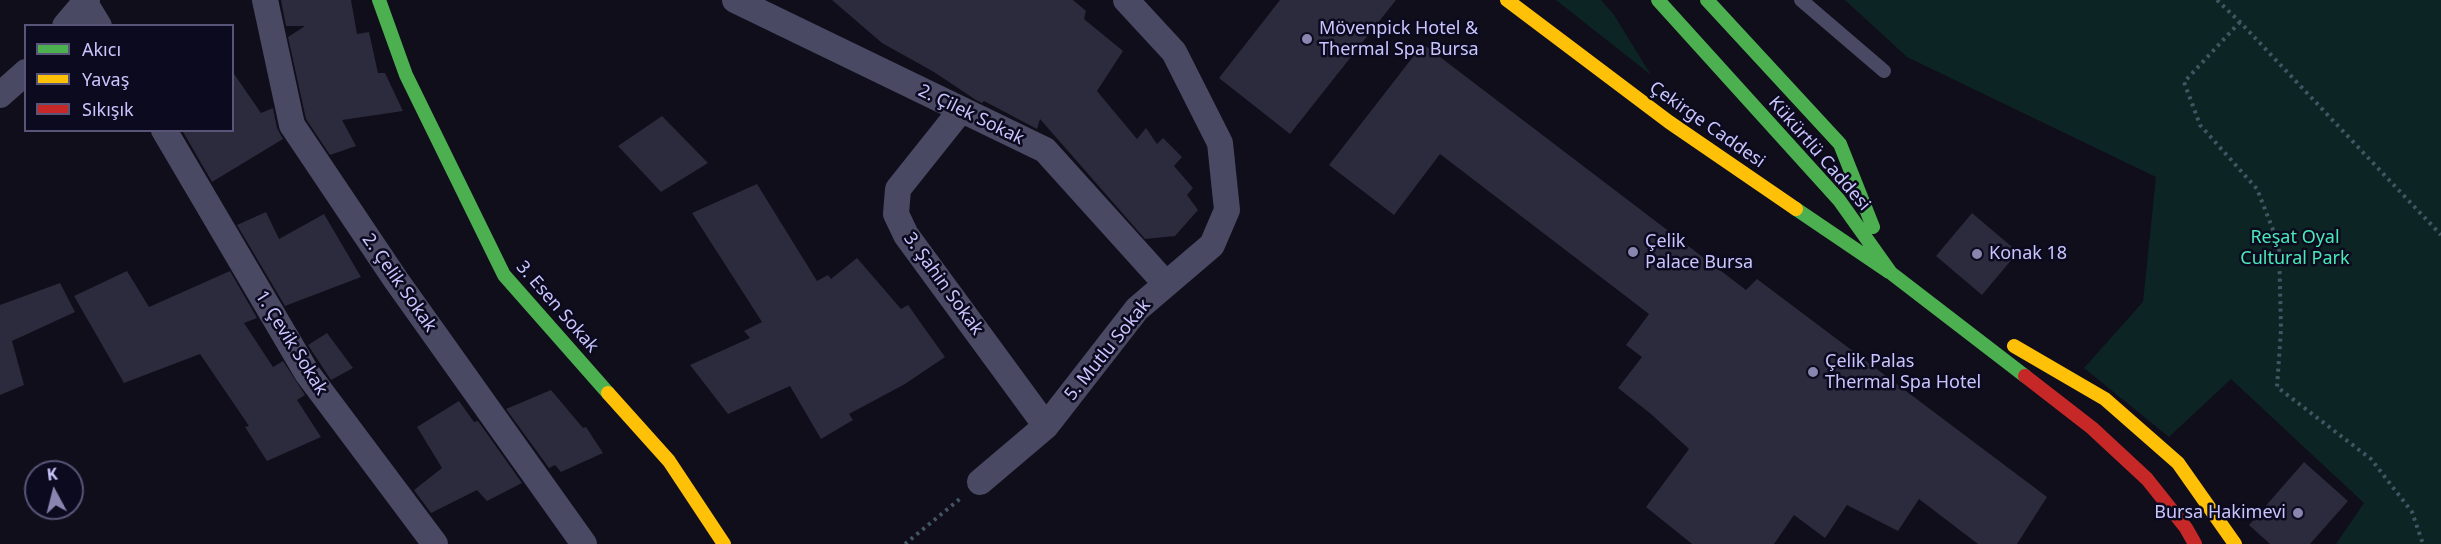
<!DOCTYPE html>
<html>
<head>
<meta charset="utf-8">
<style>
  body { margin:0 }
  #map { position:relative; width:2441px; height:544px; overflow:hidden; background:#100e1a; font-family:"Noto Sans",sans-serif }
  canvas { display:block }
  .legend { position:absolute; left:24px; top:24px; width:210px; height:108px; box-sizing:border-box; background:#0c0a1e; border:2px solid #585578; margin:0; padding:8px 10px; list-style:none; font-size:18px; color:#c9c6ff }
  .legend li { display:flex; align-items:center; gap:12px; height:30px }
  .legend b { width:30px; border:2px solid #585578 }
  .north { position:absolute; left:24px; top:460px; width:60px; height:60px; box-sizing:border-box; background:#0c0a1e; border:2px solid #585578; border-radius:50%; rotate:353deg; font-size:16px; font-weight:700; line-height:24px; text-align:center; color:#c9c6ff }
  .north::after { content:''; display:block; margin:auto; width:21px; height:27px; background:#8886af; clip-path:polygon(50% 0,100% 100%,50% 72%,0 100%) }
</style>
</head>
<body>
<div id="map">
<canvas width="2441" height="544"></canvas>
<ul class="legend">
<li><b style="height:8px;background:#4caf50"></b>Akıcı</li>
<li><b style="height:8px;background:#ffc107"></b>Yavaş</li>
<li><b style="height:8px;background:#c62828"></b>Sıkışık</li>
</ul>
<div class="north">K</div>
</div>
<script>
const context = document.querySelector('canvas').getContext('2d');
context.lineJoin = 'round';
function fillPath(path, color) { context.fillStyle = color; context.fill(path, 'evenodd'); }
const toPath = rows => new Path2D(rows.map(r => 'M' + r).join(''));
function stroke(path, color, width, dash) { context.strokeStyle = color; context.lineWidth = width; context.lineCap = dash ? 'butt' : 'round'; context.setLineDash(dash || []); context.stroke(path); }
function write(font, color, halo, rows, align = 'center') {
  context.font = font + ' "Noto Sans",sans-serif'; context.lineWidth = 5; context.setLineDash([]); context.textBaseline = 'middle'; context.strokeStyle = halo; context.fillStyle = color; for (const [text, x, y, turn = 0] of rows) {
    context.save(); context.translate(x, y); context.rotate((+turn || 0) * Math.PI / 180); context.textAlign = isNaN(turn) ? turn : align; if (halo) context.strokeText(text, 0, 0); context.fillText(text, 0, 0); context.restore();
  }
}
fillPath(toPath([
  [1556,0,1601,0,1614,15,1651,75],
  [1845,0,2441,0,2441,544,2336,544,2364,503,2231,379,2169,437,2084,368,2143,302,2156,177,1907,57]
]), '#0d2424');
fillPath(toPath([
  [281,0,351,0,357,34,369,32,378,73,385,73,403,111,342,120,356,146,330,155,306,119,288,37,305,26,286,26],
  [832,0,1073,0,1086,11,1084,19,1123,51,1097,91,1137,139,1146,128,1157,144,1163,138,1182,157,1174,166,1193,188,1187,195,1198,210,1175,236,1145,239,1040,119,1037,129,984,101,982,103,976,100,934,72,882,43],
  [1280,0,1396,0,1290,134,1219,78],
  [1423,44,1746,290,1757,279,2047,497,2017,544,1978,544,1919,499,1898,531,1847,505,1825,538,1794,515,1774,544,1692,544,1646,507,1689,449,1651,414,1618,388,1642,357,1626,345,1649,314,1440,154,1394,215,1329,165],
  [232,71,261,113,273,108,277,128,283,139,212,182,182,130,232,130],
  [662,116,708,163,661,192,618,146],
  [757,184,817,281,828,275,831,279,857,258,901,309,908,305,945,357,905,384,849,414,853,420,821,439,790,386,728,414,690,365,750,338,744,331,762,322,692,213],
  [266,212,279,239,324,214,361,277,285,306,237,225],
  [1972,213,2018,252,1982,295,1936,256],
  [127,271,149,307,230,271,257,318,244,323,273,367,283,361,305,395,297,400,321,437,267,461,245,427,249,426,200,354,124,383,74,296],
  [60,283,75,312,12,341,24,385,0,395,0,305],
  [327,333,353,368,331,380,308,345],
  [551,390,583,428,586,427,603,453,561,472,555,465,549,468,506,409],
  [459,401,474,422,478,421,522,483,487,501,477,490,431,513,414,490,442,468,417,427],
  [2304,462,2348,501,2310,544,2270,544,2249,525]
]), '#2c2a3d');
stroke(toPath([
  [2217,0,2240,22,2441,235],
  [2240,22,2184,82,2200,125,2257,189,2279,245,2281,330,2277,387,2371,459,2412,512,2423,544],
  [905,544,961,498]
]), '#425563', 4, [3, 4.5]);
stroke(toPath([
  [1801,0,1884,71]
]), '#494963', 14);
stroke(toPath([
  [265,0,292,125,396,280,584,544],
  [735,0,1045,150,1166,284],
  [85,3,99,26],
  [65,26,87,0],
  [0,95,26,72],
  [961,110,898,189,896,214,906,235,1046,426],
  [164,130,307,373,435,544],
  [980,482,1046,426,1137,309,1212,245,1227,210,1220,143,1174,52,1126,0]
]), '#494963', 26);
stroke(toPath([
  [379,0,406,75,504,275,608,393],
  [1658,0,1839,200,1891,273,2025,376],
  [1707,0,1840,144,1873,227],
  [1796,209,1889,272]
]), '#4caf50', 14);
stroke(toPath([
  [1507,0,1669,122,1796,209],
  [2014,346,2105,399,2178,463,2235,544],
  [608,393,669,461,724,544]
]), '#ffc107', 14);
stroke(toPath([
  [2025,376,2092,428,2147,479,2186,528,2195,544]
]), '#c62828', 14);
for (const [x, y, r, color] of [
  [1307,39,6,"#8886af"],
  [1633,252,6,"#8886af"],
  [1977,254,6,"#8886af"],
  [1813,372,6,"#8886af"],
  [2298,513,6,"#8886af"]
]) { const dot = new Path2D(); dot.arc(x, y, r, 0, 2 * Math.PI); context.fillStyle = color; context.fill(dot); stroke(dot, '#0c0a1e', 2); }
write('18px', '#c9c6ff', '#0c0a1e', [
  ["Mövenpick Hotel &",1319,29],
  ["Thermal Spa Bursa",1319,50],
  ["Çelik",1645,242],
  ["Palace Bursa",1645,263],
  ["Konak 18",1989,254],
  ["Çelik Palas",1825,362],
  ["Thermal Spa Hotel",1825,383],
  ["Bursa Hakimevi",2286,513,"right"]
], 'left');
write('18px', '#c9c6ff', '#0c0a1e', [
  ["2. Çilek Sokak",971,115,26],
  ["Çekirge Caddesi",1707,125,35],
  ["Kükürtlü Caddesi",1819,154,49],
  ["2. Çelik Sokak",399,283,55],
  ["3. Şahin Sokak",943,284,54],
  ["3. Esen Sokak",557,307,49],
  ["1. Çevik Sokak",291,343,58],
  ["5. Mutlu Sokak",1108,350,-51]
]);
write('18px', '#47eab8', '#0c0a1e', [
  ["Reşat Oyal",2295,238],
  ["Cultural Park",2295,259]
]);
</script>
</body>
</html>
